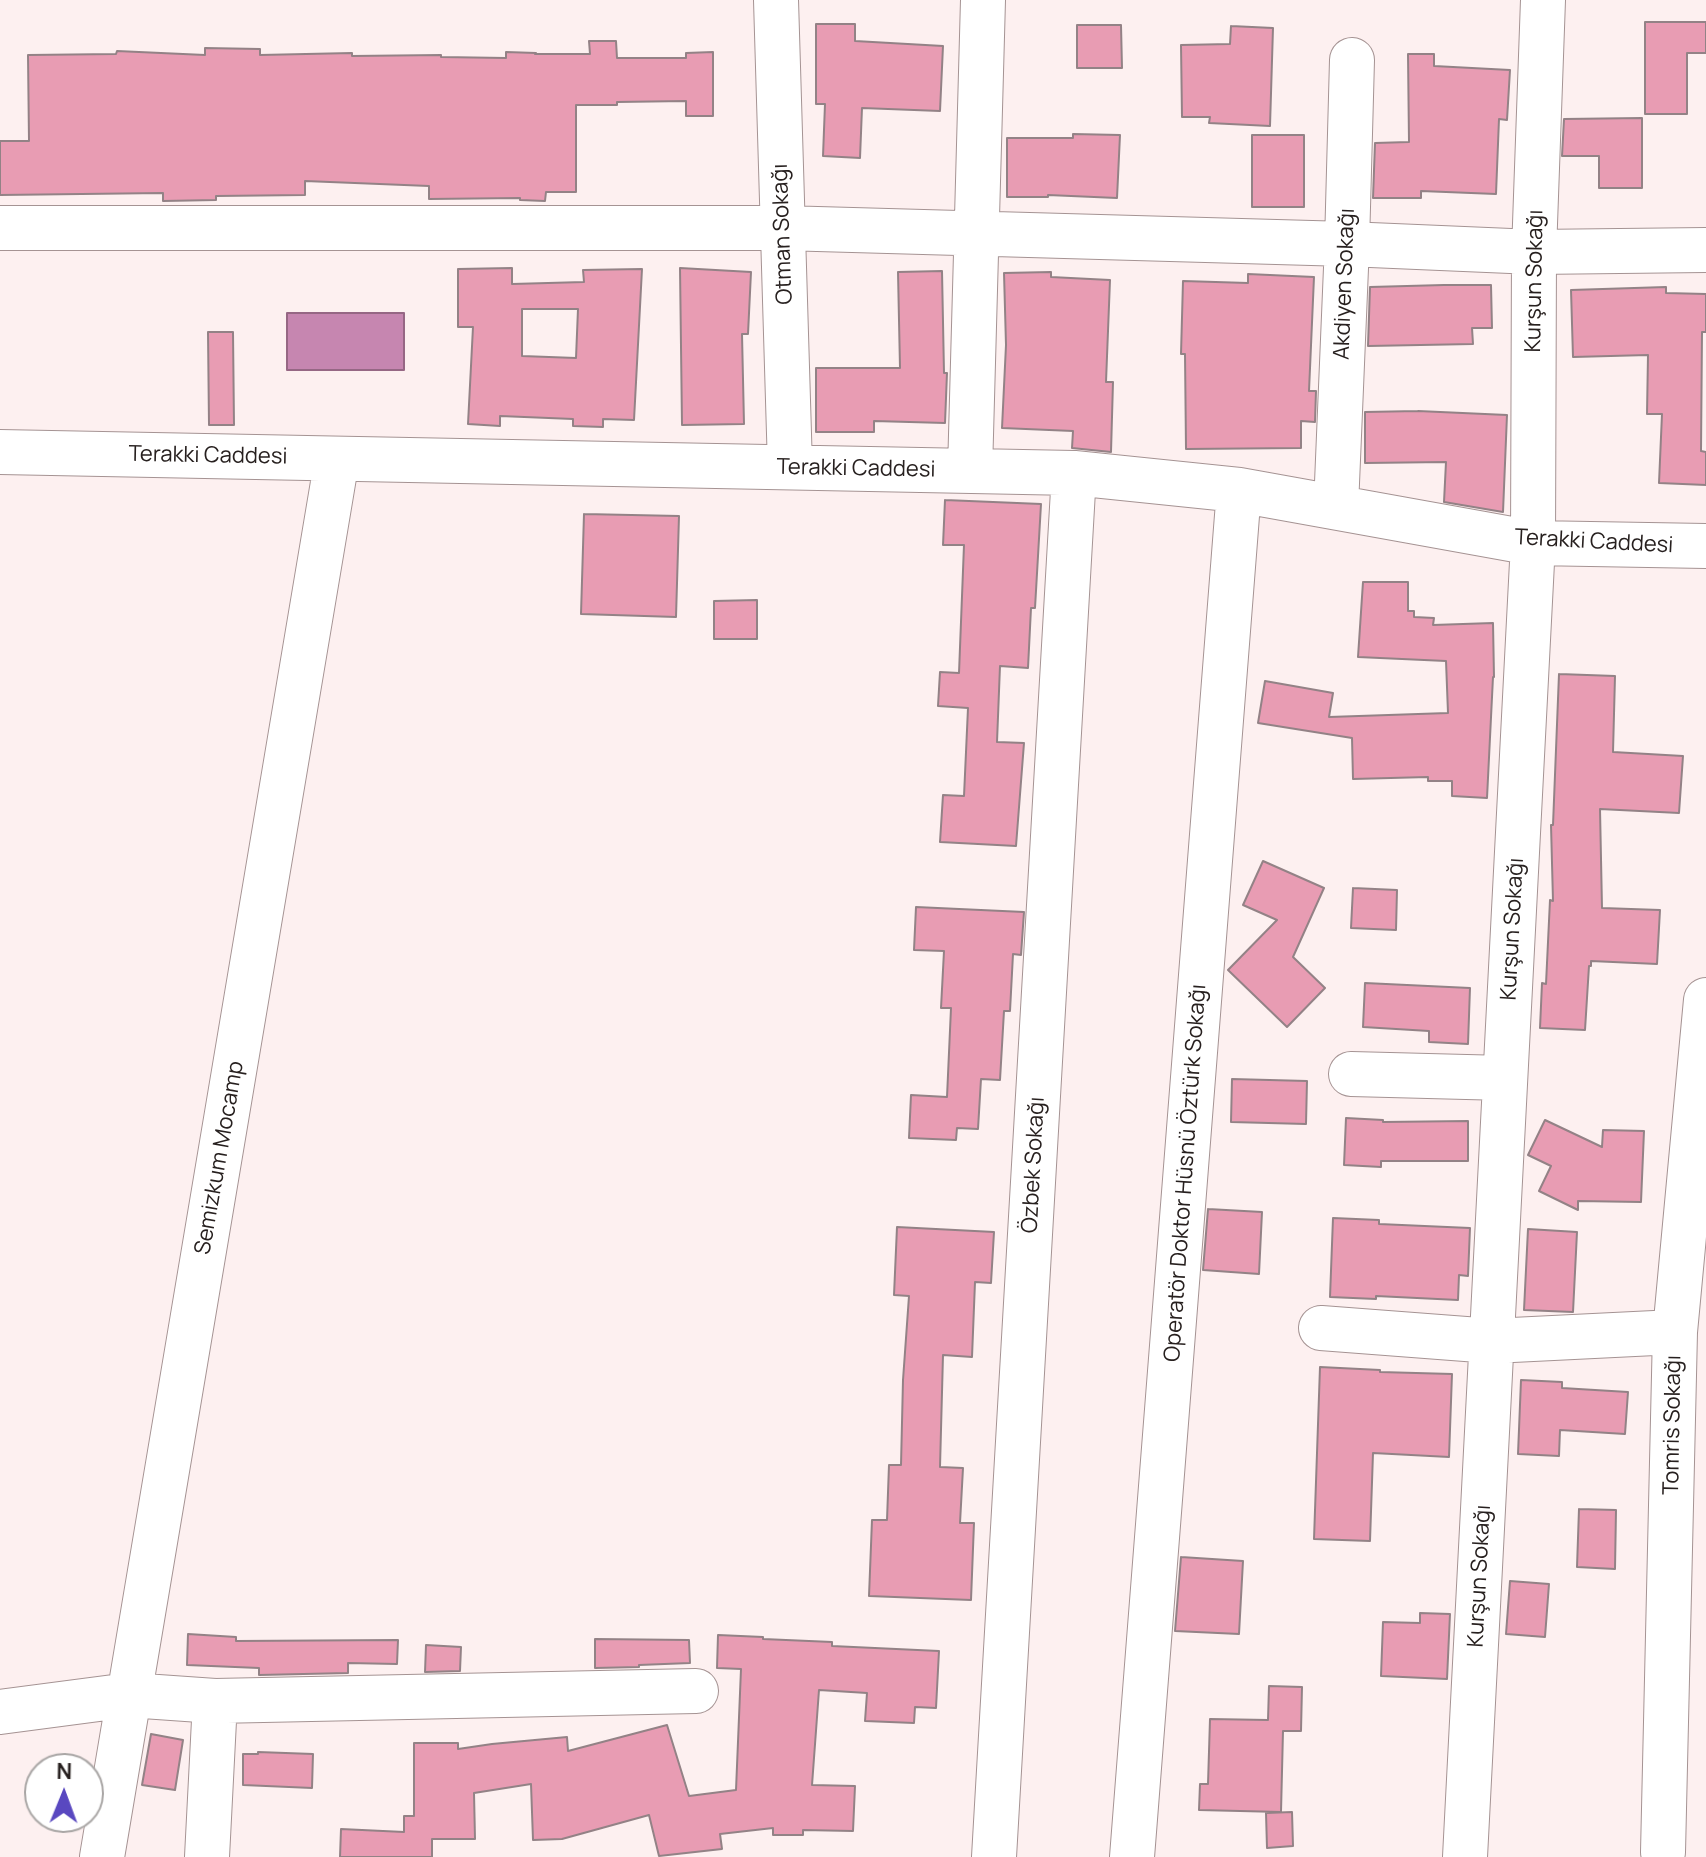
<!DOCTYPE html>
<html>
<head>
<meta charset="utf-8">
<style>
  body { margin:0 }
  #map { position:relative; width:1706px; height:1857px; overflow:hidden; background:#fdf0f0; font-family:Manrope,sans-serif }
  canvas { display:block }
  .north { position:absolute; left:24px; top:1753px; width:80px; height:80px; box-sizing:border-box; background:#fff; border:2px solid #a9a6a5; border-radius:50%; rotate:1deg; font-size:22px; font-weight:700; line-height:32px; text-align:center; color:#27201f }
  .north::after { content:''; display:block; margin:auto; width:28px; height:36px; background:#5948c0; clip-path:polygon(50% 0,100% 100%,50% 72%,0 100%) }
</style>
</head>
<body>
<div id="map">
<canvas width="1706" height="1857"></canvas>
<div class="north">N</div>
</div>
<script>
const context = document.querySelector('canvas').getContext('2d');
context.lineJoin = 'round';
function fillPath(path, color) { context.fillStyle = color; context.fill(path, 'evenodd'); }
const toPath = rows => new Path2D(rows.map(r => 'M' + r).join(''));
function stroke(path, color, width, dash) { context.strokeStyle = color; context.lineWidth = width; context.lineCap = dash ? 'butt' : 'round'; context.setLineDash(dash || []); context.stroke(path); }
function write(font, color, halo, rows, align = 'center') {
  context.font = font + ' Manrope,sans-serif'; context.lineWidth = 6; context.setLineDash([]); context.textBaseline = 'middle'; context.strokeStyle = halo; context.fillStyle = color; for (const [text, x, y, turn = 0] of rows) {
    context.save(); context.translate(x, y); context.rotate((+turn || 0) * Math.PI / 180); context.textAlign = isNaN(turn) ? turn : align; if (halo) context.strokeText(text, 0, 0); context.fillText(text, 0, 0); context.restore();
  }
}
const water = toPath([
  [287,313,404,313,404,370,287,370,287,313]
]);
fillPath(water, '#c686b0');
stroke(water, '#966784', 2);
const building = toPath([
  [1645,22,1706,22,1706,53,1687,53,1687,114,1645,114,1645,22],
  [816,24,855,24,855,41,943,46,940,111,862,108,860,158,823,156,825,104,816,104,816,24],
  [1077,25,1121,25,1122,68,1077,68,1077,25],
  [1231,26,1273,28,1270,126,1209,123,1210,117,1182,117,1181,45,1230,44,1231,26],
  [589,41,616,41,617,58,686,58,686,53,713,52,713,116,686,116,686,101,617,102,617,105,576,105,576,192,546,192,545,201,520,200,520,198,429,199,429,186,305,181,305,195,216,196,216,200,163,201,163,193,0,195,0,141,29,141,28,55,116,54,117,51,205,55,205,48,260,49,260,55,352,53,352,56,441,55,441,57,506,58,506,52,536,53,535,54,590,54,589,41],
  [1408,54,1434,54,1434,66,1510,70,1507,120,1499,119,1496,194,1421,191,1421,198,1373,198,1375,143,1409,142,1408,54],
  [1642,118,1642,188,1599,188,1599,156,1562,156,1564,119,1642,118],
  [1073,134,1120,135,1117,198,1048,195,1048,197,1007,197,1007,138,1073,138,1073,134],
  [1252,135,1304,135,1304,207,1252,207,1252,135],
  [512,268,512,284,584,282,583,270,642,269,634,420,603,419,603,427,573,426,573,419,500,416,500,426,468,424,473,327,458,327,458,269,512,268],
  [522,309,578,309,576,358,522,356,522,309],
  [680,268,751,272,748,334,742,334,744,424,682,425,680,268],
  [942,271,944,373,947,373,945,423,874,421,874,432,816,432,816,368,900,368,898,272,942,271],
  [1051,272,1051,277,1110,280,1106,382,1113,382,1111,452,1072,448,1073,431,1002,428,1006,345,1004,273,1051,272],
  [1248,274,1314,277,1309,391,1316,391,1315,422,1301,421,1301,448,1186,449,1185,354,1181,354,1183,281,1248,283,1248,274],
  [1444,285,1491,285,1492,328,1472,328,1473,344,1368,346,1370,287,1444,285],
  [1666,287,1666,293,1706,294,1706,332,1702,332,1701,451,1706,452,1706,485,1659,483,1662,414,1647,414,1648,355,1573,357,1571,290,1666,287],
  [208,332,233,332,234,425,209,425,208,332],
  [1418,411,1507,415,1503,512,1444,502,1446,462,1365,463,1365,412,1418,411],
  [945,500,1041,504,1035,608,1031,608,1028,668,1000,666,997,742,1024,743,1016,846,940,842,943,795,964,796,968,708,938,706,940,672,959,673,964,545,943,545,945,500],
  [584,514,679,516,676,617,581,614,584,514],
  [1363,582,1408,582,1408,611,1414,611,1414,617,1434,618,1433,625,1493,623,1494,677,1493,677,1487,798,1452,796,1452,781,1428,781,1428,777,1353,779,1352,738,1258,723,1265,681,1333,693,1329,717,1448,713,1446,661,1358,657,1363,582],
  [757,600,757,639,714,639,714,601,757,600],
  [1559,674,1615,676,1613,752,1683,756,1679,813,1600,809,1602,908,1660,910,1657,964,1591,961,1591,966,1589,966,1585,1030,1540,1028,1542,983,1546,984,1550,900,1553,901,1551,825,1553,825,1559,674],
  [1263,861,1324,888,1293,957,1325,988,1287,1027,1228,970,1277,920,1243,905,1263,861],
  [1353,888,1397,890,1396,930,1351,928,1353,888],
  [916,907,1024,912,1021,955,1013,954,1010,1011,1004,1011,1000,1080,981,1079,978,1129,957,1128,956,1140,909,1138,911,1095,947,1097,951,1008,941,1008,944,951,914,950,916,907],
  [1365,983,1470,988,1468,1044,1429,1042,1429,1031,1363,1027,1365,983],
  [1232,1079,1307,1081,1306,1124,1231,1122,1232,1079],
  [1346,1118,1383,1120,1383,1122,1468,1121,1468,1161,1381,1161,1381,1167,1344,1165,1346,1118],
  [1545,1120,1602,1147,1603,1130,1644,1131,1641,1202,1578,1201,1578,1210,1539,1191,1551,1166,1528,1155,1545,1120],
  [1208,1209,1262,1212,1259,1274,1203,1270,1208,1209],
  [1333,1218,1379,1220,1379,1224,1470,1228,1468,1276,1459,1275,1458,1300,1376,1296,1376,1299,1330,1297,1333,1218],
  [897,1227,994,1232,991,1283,975,1282,972,1357,943,1355,940,1467,963,1468,960,1523,974,1523,971,1600,869,1596,872,1520,887,1520,889,1465,901,1465,903,1380,909,1296,894,1295,897,1227],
  [1528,1229,1577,1232,1573,1312,1524,1310,1528,1229],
  [1320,1367,1380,1370,1380,1372,1452,1374,1449,1457,1373,1453,1370,1541,1314,1539,1320,1367],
  [1521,1380,1562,1382,1562,1388,1628,1392,1625,1434,1560,1430,1559,1456,1518,1454,1521,1380],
  [1579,1509,1616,1510,1615,1569,1577,1567,1579,1509],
  [1181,1557,1243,1561,1239,1634,1175,1631,1181,1557],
  [1510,1581,1549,1584,1545,1637,1506,1634,1510,1581],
  [1420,1613,1450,1614,1447,1679,1381,1676,1383,1622,1420,1623,1420,1613],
  [188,1634,236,1637,236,1641,398,1640,397,1664,348,1663,348,1673,259,1675,259,1668,187,1665,188,1634],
  [718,1635,763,1637,763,1639,832,1642,832,1646,939,1651,936,1708,915,1707,914,1723,865,1721,867,1693,819,1690,812,1785,855,1786,853,1831,803,1830,803,1835,773,1835,773,1828,720,1834,722,1849,659,1856,649,1815,562,1839,533,1840,531,1784,474,1793,475,1839,432,1839,432,1857,340,1857,341,1829,404,1832,404,1816,414,1816,414,1743,458,1743,458,1749,492,1744,567,1737,568,1751,667,1725,689,1796,736,1790,741,1669,717,1668,718,1635],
  [595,1639,689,1640,690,1663,639,1665,639,1667,595,1668,595,1639],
  [426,1645,461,1647,460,1671,425,1672,426,1645],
  [1269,1686,1302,1687,1301,1731,1283,1731,1281,1812,1199,1810,1200,1784,1208,1784,1210,1719,1268,1720,1269,1686],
  [151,1734,183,1740,175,1790,142,1785,151,1734],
  [258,1752,313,1754,312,1788,243,1785,243,1754,258,1754,258,1752],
  [1292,1812,1293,1846,1267,1848,1266,1813,1292,1812]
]);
fillPath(building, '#e89cb3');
stroke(building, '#938286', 2);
const minor = toPath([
  [776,0,790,467],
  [0,228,782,228,1347,244,1534,252,1706,250],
  [0,452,1074,473,1239,490,1533,543,1706,546],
  [970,471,983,0],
  [1336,507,1347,244,1352,60],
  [1351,1074,1505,1078],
  [1321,1328,1492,1341,1675,1332],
  [0,1712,129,1695,215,1701,696,1691],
  [1663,1852,1675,1332,1706,1000],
  [102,1857,337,459],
  [207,1857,215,1701],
  [994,1857,1074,473],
  [1132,1857,1239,490],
  [1465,1857,1533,543,1534,252,1543,0]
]);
stroke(minor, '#a59393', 46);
stroke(minor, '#fff', 44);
write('22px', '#27201f', '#fff', [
  ["Otman Sokağı",783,234,-92],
  ["Kurşun Sokağı",1535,281,-89],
  ["Akdiyen Sokağı",1345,284,-88],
  ["Terakki Caddesi",208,456,1],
  ["Terakki Caddesi",856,469,1],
  ["Terakki Caddesi",1594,542,3],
  ["Kurşun Sokağı",1513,929,-87],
  ["Semizkum Mocamp",220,1158,-80],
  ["Özbek Sokağı",1034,1165,-87],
  ["Operatör Doktor Hüsnü Öztürk Sokağı",1186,1173,-86],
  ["Tomris Sokağı",1673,1425,-89],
  ["Kurşun Sokağı",1480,1576,-87]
]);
</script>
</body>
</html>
